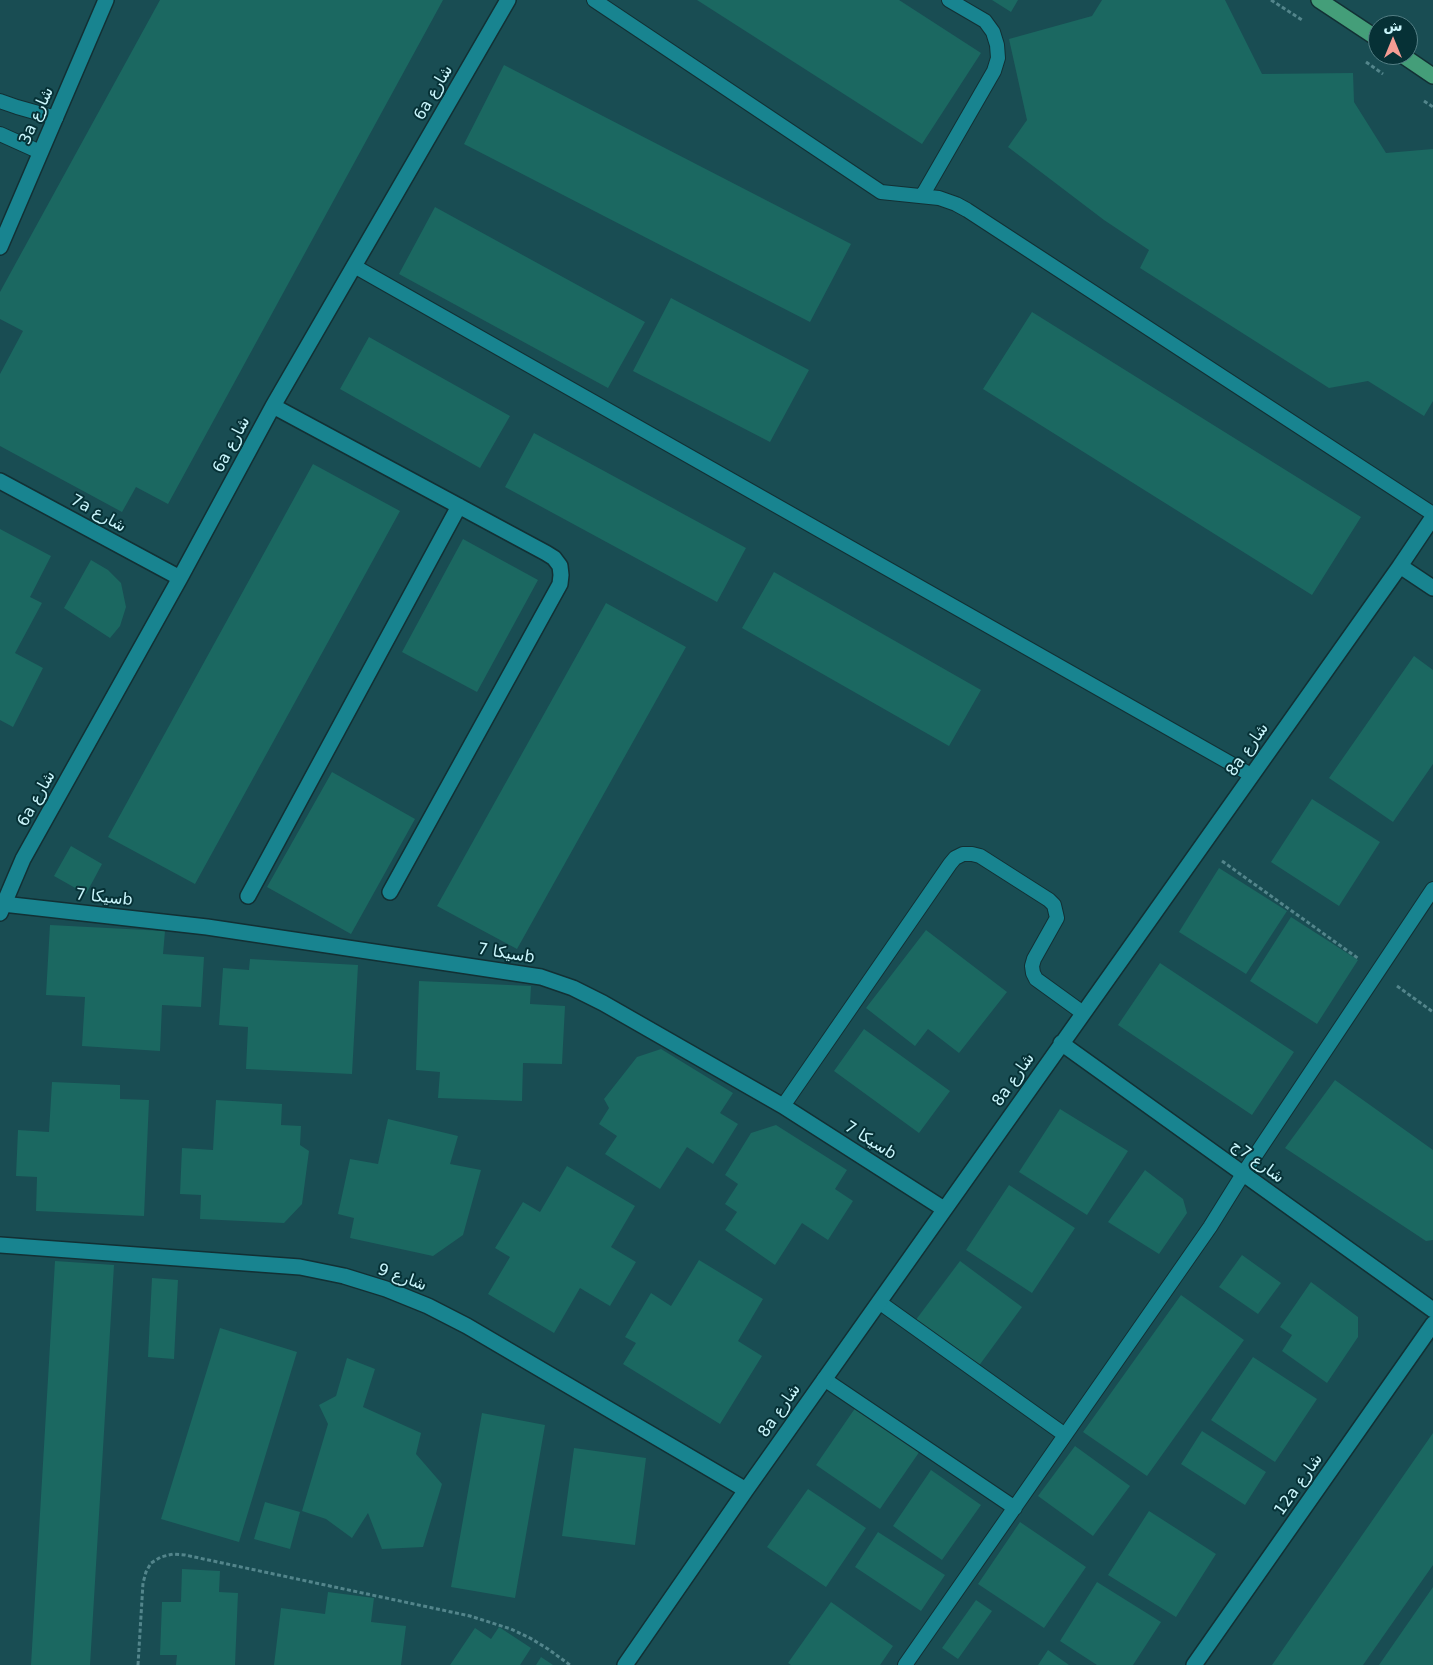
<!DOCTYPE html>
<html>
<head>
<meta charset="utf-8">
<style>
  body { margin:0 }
  #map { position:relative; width:1433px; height:1665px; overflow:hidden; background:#194d53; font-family:"DejaVu Sans","Noto Naskh Arabic",sans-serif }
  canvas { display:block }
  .north { position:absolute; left:1368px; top:15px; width:50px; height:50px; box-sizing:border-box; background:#063136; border:1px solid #547f85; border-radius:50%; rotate:0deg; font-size:14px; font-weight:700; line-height:20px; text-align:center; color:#c9f5fb }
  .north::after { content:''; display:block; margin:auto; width:18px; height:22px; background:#f59c93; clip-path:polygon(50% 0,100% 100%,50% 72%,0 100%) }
</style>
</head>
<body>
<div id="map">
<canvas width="1433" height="1665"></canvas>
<div class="north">ش</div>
</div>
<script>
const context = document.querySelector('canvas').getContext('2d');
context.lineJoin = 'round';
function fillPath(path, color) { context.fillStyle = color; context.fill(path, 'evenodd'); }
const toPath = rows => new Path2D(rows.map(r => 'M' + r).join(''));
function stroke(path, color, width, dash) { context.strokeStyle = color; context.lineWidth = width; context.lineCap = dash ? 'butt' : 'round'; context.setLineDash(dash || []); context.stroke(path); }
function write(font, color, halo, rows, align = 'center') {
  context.font = font + ' "DejaVu Sans","Noto Naskh Arabic",sans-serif'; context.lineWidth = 4; context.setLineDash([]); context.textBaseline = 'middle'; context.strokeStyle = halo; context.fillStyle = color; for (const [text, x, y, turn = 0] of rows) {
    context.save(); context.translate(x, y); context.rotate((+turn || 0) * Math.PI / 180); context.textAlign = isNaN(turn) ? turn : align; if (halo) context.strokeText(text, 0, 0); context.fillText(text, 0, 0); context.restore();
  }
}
fillPath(toPath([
  [160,0,443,0,168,504,136,487,122,512,0,446,0,374,23,331,0,319,0,292],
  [697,0,899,0,981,53,922,144],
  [992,0,1018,0,1011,12],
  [1102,0,1225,0,1262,74,1353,73,1354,102,1386,153,1433,149,1433,401,1424,416,1368,381,1329,388,1140,268,1149,250,1104,220,1008,147,1027,120,1009,39,1092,16],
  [504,65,851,244,810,322,464,144],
  [435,207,645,322,608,388,399,274],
  [671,298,809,370,770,442,633,371],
  [1032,312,1361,517,1312,595,983,389],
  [369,337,510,416,480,468,340,389],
  [534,433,746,548,717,602,505,487],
  [313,464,400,511,195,884,108,837],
  [0,529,51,556,30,597,42,603,15,653,43,668,13,727,0,720],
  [463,539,538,580,477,692,402,652],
  [91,560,108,570,121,583,126,607,120,626,110,638,64,608],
  [774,572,981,690,949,746,742,628],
  [606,603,686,647,517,949,437,906],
  [1414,656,1433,670,1433,764,1393,822,1329,778],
  [332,772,415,819,351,934,267,887],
  [1312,799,1380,842,1339,906,1271,862],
  [71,846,102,864,86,894,54,876],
  [1219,868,1287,911,1246,974,1179,932],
  [1291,917,1358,960,1317,1024,1250,981],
  [50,925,165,931,163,954,204,957,201,1007,162,1005,160,1051,82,1046,85,997,46,995],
  [926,930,1007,992,959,1053,928,1029,915,1046,866,1008],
  [250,959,358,965,352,1074,246,1069,248,1027,219,1025,223,968,249,970],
  [1160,963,1294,1052,1252,1115,1118,1025],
  [419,981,531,986,530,1004,565,1006,562,1064,523,1063,522,1101,438,1098,440,1072,416,1070],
  [864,1029,950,1091,919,1133,834,1071],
  [661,1049,733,1093,720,1113,738,1124,713,1164,687,1147,660,1189,605,1154,617,1136,599,1124,609,1108,604,1099,637,1057],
  [1335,1080,1433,1150,1433,1240,1426,1241,1285,1148],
  [52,1082,120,1085,120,1099,149,1100,144,1216,36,1211,37,1177,16,1176,18,1130,49,1132],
  [216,1100,282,1104,281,1125,301,1126,300,1145,309,1151,302,1204,284,1223,200,1219,201,1195,180,1194,182,1148,213,1150],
  [1060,1109,1128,1151,1087,1215,1019,1172],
  [388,1119,458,1136,450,1164,481,1170,463,1235,433,1256,350,1238,354,1218,338,1214,350,1159,378,1164],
  [776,1125,847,1170,835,1189,853,1201,828,1240,802,1223,775,1265,725,1230,737,1212,725,1204,738,1184,725,1175,751,1133],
  [567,1166,635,1206,611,1247,636,1262,610,1306,580,1288,554,1333,488,1294,510,1257,495,1248,523,1202,540,1212],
  [1145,1170,1183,1199,1187,1213,1159,1254,1108,1222],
  [1009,1185,1075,1228,1032,1293,966,1250],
  [1242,1255,1281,1283,1258,1314,1219,1287],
  [699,1260,763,1299,738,1341,762,1356,720,1424,623,1364,636,1343,625,1337,651,1293,671,1306],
  [55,1261,114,1265,90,1665,31,1665],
  [960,1261,1022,1307,978,1367,915,1321],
  [152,1278,178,1280,174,1359,148,1357],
  [1311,1282,1358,1317,1358,1337,1327,1383,1282,1351,1292,1335,1280,1327],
  [1181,1295,1244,1340,1147,1476,1083,1432],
  [220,1328,297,1352,239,1542,161,1519],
  [1253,1357,1317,1399,1275,1462,1211,1420],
  [347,1358,375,1369,363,1407,421,1433,416,1454,442,1484,423,1547,382,1549,368,1513,352,1538,326,1519,302,1511,328,1424,319,1405,336,1396],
  [858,1404,922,1448,880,1509,816,1465],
  [482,1413,545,1425,515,1598,451,1587],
  [1202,1431,1266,1472,1245,1505,1181,1464],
  [1433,1433,1433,1565,1363,1665,1272,1665],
  [1075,1446,1130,1486,1093,1536,1038,1496],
  [574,1448,646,1458,635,1545,562,1536],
  [931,1470,981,1505,942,1560,893,1526],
  [808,1489,866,1528,826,1587,767,1547],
  [265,1502,300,1512,290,1549,254,1539],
  [1149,1511,1216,1554,1176,1617,1108,1575],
  [1020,1522,1086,1567,1044,1628,978,1584],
  [878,1532,945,1575,921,1611,855,1567],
  [182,1569,220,1571,219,1592,238,1593,235,1665,176,1665,177,1655,160,1655,162,1602,181,1602],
  [1097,1582,1161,1622,1133,1665,1097,1665,1060,1641],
  [1433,1587,1433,1665,1379,1665],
  [328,1592,374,1598,371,1622,406,1626,401,1665,274,1665,281,1608,325,1614],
  [976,1600,992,1611,958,1659,942,1648],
  [831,1602,893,1646,880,1665,791,1665,788,1663],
  [499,1627,531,1648,520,1665,450,1665,475,1628,491,1639],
  [1048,1650,1069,1665,1038,1665],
  [541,1657,553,1665,536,1665]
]), '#1b6861');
const lane = toPath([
  [594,0,881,192,939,198,956,204,967,210,1433,514],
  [0,101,17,107,56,118],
  [0,134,40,152],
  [922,196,994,71,998,58,997,45,993,32,985,21,949,0],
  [354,266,1251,775],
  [783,1106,950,864,955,858,963,854,972,854,980,856,1049,900,1054,905,1057,918,1034,959,1032,966,1033,973,1036,979,1083,1013],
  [879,1302,1065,1435],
  [824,1379,1015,1508],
  [905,1665,1210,1227,1243,1174,1433,889]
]);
const street = toPath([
  [0,247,106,0],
  [273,406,546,553,554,558,560,566,561,575,560,584,390,892],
  [0,481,180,578],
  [1400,566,1433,588],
  [248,896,459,506],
  [3,904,207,927,541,977,573,988,603,1003,783,1106,944,1209],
  [0,913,23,859,180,578,273,406,508,0],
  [1061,1043,1433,1310],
  [0,1245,300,1267,344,1276,386,1289,428,1306,467,1326,746,1490],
  [625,1665,746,1490,1400,566,1433,517],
  [1194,1665,1433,1324]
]);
const primary = toPath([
  [1319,0,1378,39],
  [1402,55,1433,76]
]);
stroke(lane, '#123034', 16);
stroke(street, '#123034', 18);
stroke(primary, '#123034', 18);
stroke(toPath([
  [1271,0,1302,20],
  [1366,62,1383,74],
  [1424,101,1433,107],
  [1222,861,1359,959],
  [1397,986,1433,1012],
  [138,1665,143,1583,146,1572,151,1563,161,1557,173,1554,185,1555,470,1616,511,1629,530,1638,548,1649,570,1665]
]), '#53858b', 3, [4, 2.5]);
stroke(lane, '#188490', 14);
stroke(street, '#188490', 15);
stroke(primary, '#449e79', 15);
write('16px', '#c9f5fb', '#063136', [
  ["6a شارع",434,93,-60],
  ["3a شارع",37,116,-66],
  ["6a شارع",232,445,-62],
  ["7a شارع",98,514,29],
  ["8a شارع",1248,750,-55],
  ["6a شارع",37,799,-61],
  ["سيكا 7b",104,898,6],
  ["سيكا 7b",506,954,9],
  ["8a شارع",1014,1080,-55],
  ["سيكا 7b",870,1141,32],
  ["شارع 7ج",1257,1162,36],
  ["شارع 9",402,1278,20],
  ["8a شارع",780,1411,-55],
  ["12a شارع",1299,1485,-55]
]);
</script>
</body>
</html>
